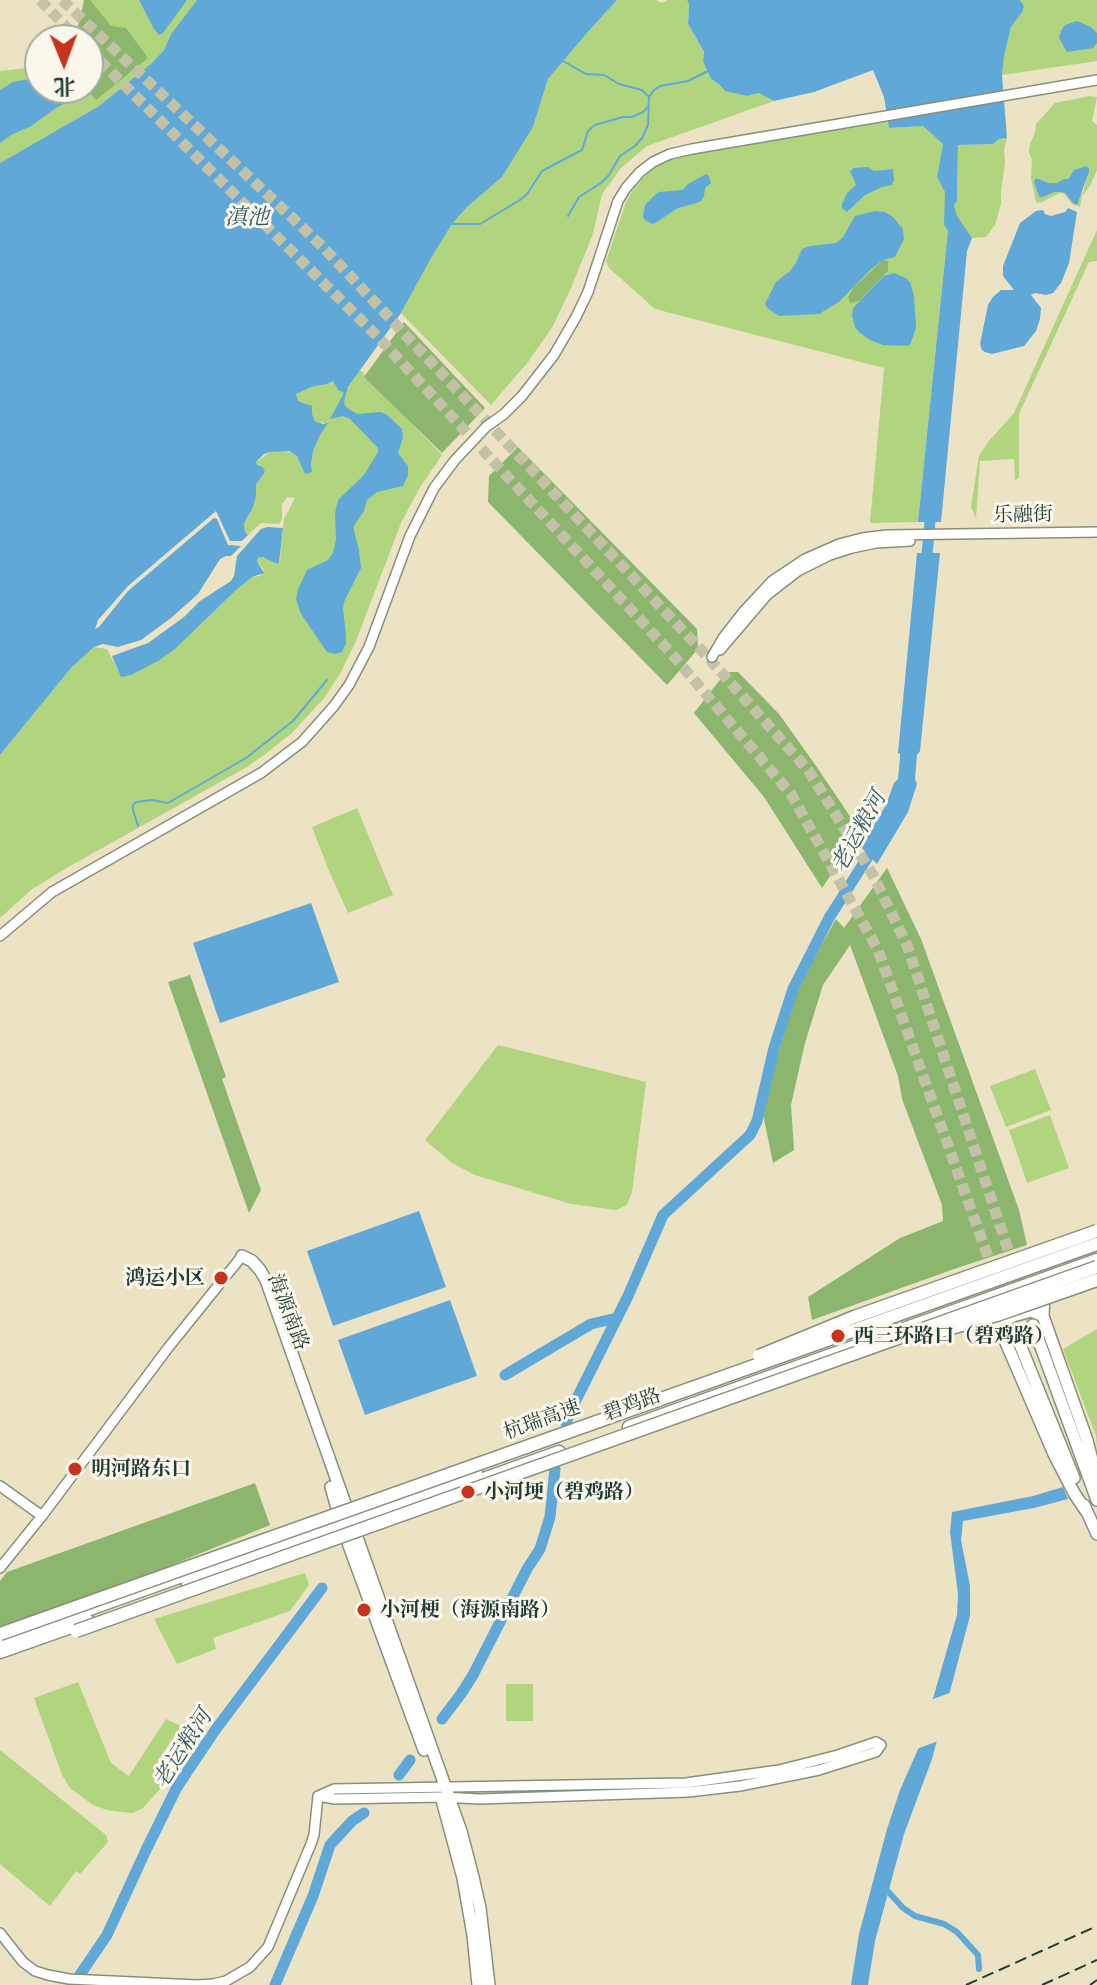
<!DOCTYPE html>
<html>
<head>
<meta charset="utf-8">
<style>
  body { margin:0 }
  #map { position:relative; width:1097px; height:1985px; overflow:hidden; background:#ece3c4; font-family:"Libre Caslon Text","Noto Serif SC",serif }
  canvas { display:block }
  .north { position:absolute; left:24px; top:24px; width:80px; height:80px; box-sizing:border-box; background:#fbf7ec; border:2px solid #a3ada2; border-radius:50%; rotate:179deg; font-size:22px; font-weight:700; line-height:32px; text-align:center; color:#1f3d34 }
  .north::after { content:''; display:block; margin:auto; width:28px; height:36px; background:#c8321e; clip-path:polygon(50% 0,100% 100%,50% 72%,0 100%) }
</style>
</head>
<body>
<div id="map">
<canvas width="1097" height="1985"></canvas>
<div class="north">北</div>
</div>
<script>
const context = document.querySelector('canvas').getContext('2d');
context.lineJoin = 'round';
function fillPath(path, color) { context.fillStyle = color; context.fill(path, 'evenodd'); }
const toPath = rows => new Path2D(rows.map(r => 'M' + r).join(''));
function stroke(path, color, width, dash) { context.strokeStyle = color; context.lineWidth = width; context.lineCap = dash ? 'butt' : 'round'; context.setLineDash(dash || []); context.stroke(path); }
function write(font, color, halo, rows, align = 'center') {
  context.font = font + ' "Libre Caslon Text","Noto Serif SC",serif'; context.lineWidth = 6; context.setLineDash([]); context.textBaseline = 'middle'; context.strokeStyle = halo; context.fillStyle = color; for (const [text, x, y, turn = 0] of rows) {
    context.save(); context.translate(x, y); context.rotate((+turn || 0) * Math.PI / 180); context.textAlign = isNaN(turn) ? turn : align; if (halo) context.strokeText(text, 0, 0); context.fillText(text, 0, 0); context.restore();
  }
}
fillPath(toPath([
  [86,0,197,0,171,34,164,50,152,63,99,106,0,163,0,71,28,68,40,63,40,88,88,88,88,40,77,28],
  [617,0,656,0,662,3,668,0,687,0,689,4,688,24,704,53,703,61,711,79,719,84,726,91,747,96,759,93,774,101,647,146,621,168,602,194,593,234,571,288,553,326,528,362,491,405,401,313,431,257,452,224,467,207,502,177,533,127,548,79,587,33],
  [1020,0,1097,0,1097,61,1002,75,1004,57,1011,27,1023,11,1024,6],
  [1089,96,1097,97,1092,121,1097,125,1097,170,1090,186,1082,196,1080,207,1072,204,1064,194,1060,193,1040,203,1036,202,1031,179,1032,160,1029,152,1030,144,1035,132,1036,124,1055,103],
  [1089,172,1083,192,1073,203,1065,193,1061,192,1053,192,1043,197,1042,181,1049,183,1057,183,1067,179,1072,173],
  [887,119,890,128,923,126,943,144,937,177,946,192,948,230,918,522,870,523,884,368,655,309,609,268,606,261,626,202,633,190,644,177,657,166,671,159,693,152],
  [1007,138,1004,149,1005,163,1001,191,1001,204,995,225,986,237,972,238,956,216,954,206,957,201,958,145,993,144,999,139],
  [1097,230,1097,261,1089,262,1019,414,1019,477,1015,481,1014,459,980,461,976,518,971,507,979,456,988,442,1014,413],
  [360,370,442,455,419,489,401,523,356,641,341,672,325,697,292,733,264,755,247,767,63,870,31,890,0,918,0,755,71,668,94,647,107,649,121,676,175,649,235,591,252,577,260,576,264,570,257,561,258,558,263,557,275,563,280,560,284,519,295,498,287,497,282,504,282,519,279,524,261,523,248,535,245,532,244,526,247,517,252,510,256,483,265,472,263,467,257,465,256,462,270,452,281,451,293,452,300,461,303,469,311,465,313,451,320,435,327,424,315,421,305,403,297,401,296,393,311,387,327,384,333,380,336,387,345,392],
  [357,808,393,895,348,913,329,871,312,827],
  [498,1045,646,1082,632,1192,627,1205,616,1210,571,1204,475,1175,452,1163,425,1140],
  [1035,1069,1051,1110,1006,1127,990,1086],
  [1050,1115,1069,1168,1027,1183,1009,1130],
  [1097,1329,1097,1450,1096,1436,1063,1349],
  [305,1573,309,1585,290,1611,213,1638,216,1649,177,1664,154,1619],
  [78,1682,111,1763,129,1776,166,1719,181,1726,157,1762,172,1770,161,1788,143,1808,133,1813,121,1812,107,1810,93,1805,70,1788,62,1775,34,1698],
  [506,1684,533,1684,533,1721,506,1721],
  [0,1750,106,1835,108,1842,80,1874,76,1871,50,1906,0,1864]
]), '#b1d57f');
fillPath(toPath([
  [84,0,90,0,111,26,126,28,148,58,96,100,86,88,88,88,88,40,68,40,79,24],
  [883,260,888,261,888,271,859,301,850,303,848,297,854,287],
  [404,322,485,408,442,453,364,377],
  [518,447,697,629,698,649,667,685,488,502,489,476],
  [726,672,738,672,779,714,814,763,860,831,822,888,764,797,694,713],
  [887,868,921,939,1019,1210,1027,1245,957,1268,812,1320,808,1297,900,1238,943,1221,942,1205,902,1099,898,1076,850,945,823,985,805,1043,791,1105,794,1150,773,1163,762,1109,797,989,836,919,844,928],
  [190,975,226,1077,222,1079,261,1190,249,1213,168,982],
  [255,1483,270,1525,167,1567,0,1628,0,1581,7,1572]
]), '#8cb66e');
fillPath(toPath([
  [139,0,187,0,163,33,159,35,154,29],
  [197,0,617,0,587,33,548,79,533,127,502,177,467,207,452,224,431,258,401,313,348,387,344,401,345,406,350,410,358,414,380,412,386,414,402,429,403,438,398,453,408,466,408,475,403,486,377,492,367,500,364,511,354,526,354,531,359,550,361,568,344,602,343,609,346,635,346,643,342,652,335,654,327,652,301,614,296,599,298,589,307,570,328,560,333,553,336,540,335,513,338,500,364,475,378,452,378,448,350,419,343,416,330,419,344,393,338,390,333,381,327,384,311,387,296,394,298,401,312,406,312,414,315,421,323,424,328,423,320,435,313,451,311,465,312,472,306,474,304,472,297,456,290,451,270,452,264,454,256,462,257,465,263,467,265,472,256,484,256,496,252,510,247,517,244,525,245,532,248,535,242,541,230,541,216,511,128,586,98,620,95,629,99,627,128,591,214,518,217,519,228,545,241,546,231,556,226,556,220,559,198,594,171,618,141,640,118,647,103,644,94,647,71,668,0,755,0,163,99,106,152,63,164,50,171,34],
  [687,0,1020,0,1024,6,1023,11,1011,27,1004,57,1002,75,1007,138,999,139,993,144,958,145,957,201,954,206,957,216,972,238,967,251,941,522,918,522,948,230,944,225,945,192,937,177,943,144,923,126,889,128,884,97,873,70,814,92,774,101,759,93,747,96,725,91,719,84,711,79,703,61,704,52,688,24,689,4],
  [1077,21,1091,27,1097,33,1097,43,1093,48,1067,52,1059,38,1061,31,1065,25],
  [40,77,40,88,73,88,75,96,71,100,56,108,31,126,11,135,0,143,0,90,13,82],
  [1086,166,1089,168,1089,172,1077,205,1073,203,1065,193,1061,192,1054,192,1043,197,1039,197,1034,182,1036,178,1049,183,1057,183,1064,179,1068,179,1074,170],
  [868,167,874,171,893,169,894,180,892,185,882,187,865,195,847,212,842,208,842,204,847,193,856,185,850,171,854,168],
  [706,174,709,176,711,183,705,188,704,196,700,202,678,208,655,223,652,224,645,220,643,217,645,205,656,194,659,192,683,190,688,184],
  [1068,208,1077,212,1069,263,1061,283,1053,293,1046,295,1035,293,1031,295,1041,308,1040,319,1036,331,1024,346,992,354,985,352,982,350,980,344,988,305,993,297,1001,290,1014,290,1003,276,1003,266,1020,223,1036,211,1043,210,1045,214,1051,216,1065,212],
  [875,211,885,212,893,217,903,229,904,239,895,257,883,260,870,270,840,301,819,314,779,316,767,308,765,304,776,282,790,271,796,263,802,249,810,246,836,243,843,237,855,216],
  [894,273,906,278,910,282,914,296,916,328,910,345,906,346,883,345,870,340,859,332,855,327,852,316,853,308,884,276],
  [267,527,283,528,279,563,275,563,263,557,258,558,257,561,264,573,252,577,235,591,175,649,158,661,131,675,121,677,112,656,148,643,184,617,200,601,231,581,234,576,237,556,261,529],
  [917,553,940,553,920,751,917,755,915,779,917,784,908,812,877,864,861,847,886,805,894,783,898,779,900,758,900,754,898,753],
  [311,903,339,982,220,1023,193,943],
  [419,1211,446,1287,333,1326,307,1251],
  [450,1300,477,1376,365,1415,338,1340],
  [1063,1487,1068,1499,1034,1508,963,1521,961,1540,970,1586,970,1616,932,1759,904,1834,875,1941,868,1985,851,1985,859,1934,887,1829,900,1790,919,1747,957,1615,958,1594,950,1532,952,1512,1033,1496]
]), '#60a8d7');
fillPath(toPath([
  [950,1693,938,1741,917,1749,930,1700]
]), '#ece3c4');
stroke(toPath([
  [563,61,586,74,604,75,619,84,642,90,648,96],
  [568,216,579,197,601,183,609,175,620,156,635,146,642,138,648,125,649,97,654,90,660,86,688,81,708,71],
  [452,224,480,224,520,200,527,194,542,171,582,150,588,131,595,125,623,117,632,117,643,112,648,107],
  [138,826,133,810,133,805,136,802,152,800,168,803,246,758,293,721,327,680]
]), '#60a8d7', 2);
stroke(toPath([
  [885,1888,903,1908,915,1916,944,1924,957,1932,978,1955,979,1969]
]), '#60a8d7', 6);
stroke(toPath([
  [926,567,931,509],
  [505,1375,591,1324,617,1318],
  [566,1423,570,1412,628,1296,663,1215,750,1135,757,1121,774,1048,793,989,829,918,876,844],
  [442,1719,461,1694,473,1675,527,1569,540,1549,550,1517,555,1469],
  [399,1775,410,1760],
  [73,1985,107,1935,146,1850,176,1789,187,1772,216,1729,322,1588],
  [275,1985,313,1896,330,1845,352,1821,364,1813]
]), '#60a8d7', 11);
stroke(toPath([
  [40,0,79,40],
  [62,0,323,247,705,654,808,770,873,875,907,945,1033,1325],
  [88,49,378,337,671,653,791,794,878,950,1015,1332]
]), '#c3c2a7', 11, [11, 5.5]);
const minor = toPath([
  [720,650,767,595,798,571,830,555,852,548,876,543,910,541],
  [712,657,723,638,744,611,772,581,805,559,839,544,862,538,887,535,1097,532],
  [0,936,52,892,261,773,302,742,334,706,349,685,369,647,410,536,434,488,455,460,486,427,504,414,522,396,554,355,576,317,588,292,618,201,626,188,640,172,653,162,670,154,692,149,1097,80],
  [0,1486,42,1516],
  [0,1568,42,1516,168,1348,242,1256],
  [876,1742,881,1745,876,1752,819,1770,740,1786,688,1792,480,1799,441,1797,335,1799,318,1796,334,1789,686,1783,779,1770,838,1755,876,1742],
  [0,1933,23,1962,35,1971,48,1975,69,1979,197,1985,213,1984,226,1981,250,1967,268,1947,311,1844,314,1835,318,1796]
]);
const major = toPath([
  [242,1256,252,1261,260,1270,266,1280,461,1831,473,1877,480,1908,489,1985],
  [1044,1293,1043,1316,1087,1440,1097,1480],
  [979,1314,991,1321,1001,1331,1054,1454,1074,1493,1086,1511],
  [1033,1325,1097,1500],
  [1001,1331,1008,1319,1013,1316,1031,1311,1043,1316],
  [1015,1332,1074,1478],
  [331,1487,343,1529,424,1750],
  [1084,1505,1097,1534],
  [442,1800,463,1878,473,1935,478,1985]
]);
const highway = toPath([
  [629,1427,1097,1260],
  [188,1585,559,1452],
  [0,1641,476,1471],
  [0,1652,88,1621]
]);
stroke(minor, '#86907c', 12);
stroke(major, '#86907c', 14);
stroke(highway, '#86907c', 15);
stroke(minor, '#fff', 9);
stroke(major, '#fff', 11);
stroke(highway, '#fff', 12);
stroke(toPath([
  [966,1985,1097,1926],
  [1042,1985,1097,1960],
  [1090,1985,1097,1980]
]), '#1f3d34', 2, [12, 6]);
const highwayBridge = toPath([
  [937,1332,997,1315,1097,1280],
  [759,1356,854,1317,1097,1231],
  [76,1631,1097,1267],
  [0,1634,1097,1244]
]);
stroke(highwayBridge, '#86907c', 15, []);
stroke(highwayBridge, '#fff', 12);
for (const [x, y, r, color] of [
  [221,1278,8,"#c8321e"],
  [838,1336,8,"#c8321e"],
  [75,1469,8,"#c8321e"],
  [468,1492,8,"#c8321e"],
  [364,1610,8,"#c8321e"]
]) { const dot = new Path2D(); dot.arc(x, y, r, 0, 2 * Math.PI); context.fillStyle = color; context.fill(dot); stroke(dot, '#fbf7ec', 3); }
write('20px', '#1f3d34', '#fbf7ec', [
  ["乐融街",1023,515,-1],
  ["海源南路",288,1312,69],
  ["碧鸡路",632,1405,-20],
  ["杭瑞高速",542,1420,-20]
]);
write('bold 20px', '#1f3d34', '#fbf7ec', [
  ["鸿运小区",205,1278,"right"],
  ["西三环路口（碧鸡路）",854,1336],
  ["明河路东口",91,1469],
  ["小河埂（碧鸡路）",484,1492],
  ["小河梗（海源南路）",380,1610]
], 'left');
write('italic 22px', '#325d65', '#fbf7ec', [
  ["滇池",247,218],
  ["老运粮河",859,832,-61],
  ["老运粮河",183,1749,-57]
]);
</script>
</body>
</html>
